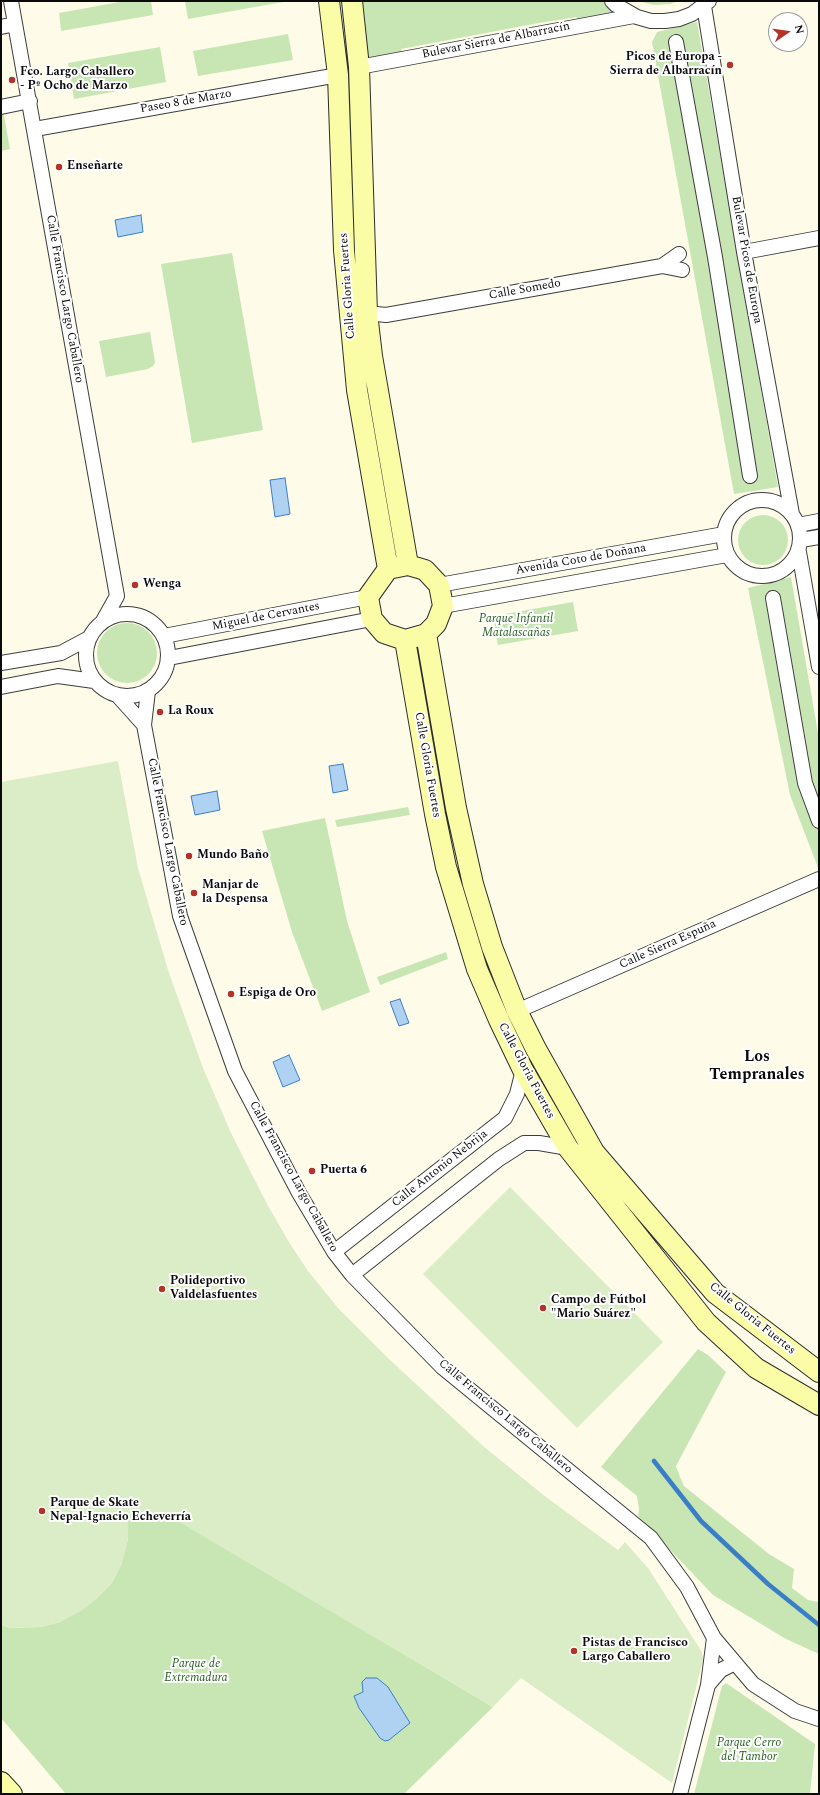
<!DOCTYPE html>
<html>
<head>
<meta charset="utf-8">
<style>
  body { margin:0 }
  #map { position:relative; width:820px; height:1795px; overflow:hidden; background:#fefce8; font-family:Spectral,serif }
  canvas { display:block }
  .frame { position:absolute; inset:0; border:2px solid #0a0a0a; pointer-events:none }
  .north { position:absolute; left:768px; top:12px; width:40px; height:40px; box-sizing:border-box; background:#fff; border:1px solid #9d9d9d; border-radius:50%; rotate:77deg; font-size:11px; font-weight:700; line-height:16px; text-align:center; color:#0a0a0a }
  .north::after { content:''; display:block; margin:auto; width:14px; height:18px; background:#b33329; clip-path:polygon(50% 0,100% 100%,50% 72%,0 100%) }
</style>
</head>
<body>
<div id="map">
<canvas width="820" height="1795"></canvas>
<div class="frame"></div>
<div class="north">N</div>
</div>
<script>
const context = document.querySelector('canvas').getContext('2d');
context.lineJoin = 'round';
function fillPath(path, color) { context.fillStyle = color; context.fill(path, 'evenodd'); }
const toPath = rows => new Path2D(rows.map(r => 'M' + r).join(''));
function stroke(path, color, width, dash) { context.strokeStyle = color; context.lineWidth = width; context.lineCap = dash ? 'butt' : 'round'; context.setLineDash(dash || []); context.stroke(path); }
function write(font, color, halo, rows, align = 'center') {
  context.font = font + ' Spectral,serif'; context.lineWidth = 4; context.setLineDash([]); context.textBaseline = 'middle'; context.strokeStyle = halo; context.fillStyle = color; for (const [text, x, y, turn = 0] of rows) {
    context.save(); context.translate(x, y); context.rotate((+turn || 0) * Math.PI / 180); context.textAlign = isNaN(turn) ? turn : align; if (halo) context.strokeText(text, 0, 0); context.fillText(text, 0, 0); context.restore();
  }
}
fillPath(toPath([
  [125,1,151,1,153,15,61,31,59,13],
  [185,1,283,1,283,2,188,19],
  [362,1,603,1,618,13,577,21,577,17,539,23,401,49,402,52,367,58],
  [638,1,679,1,670,4,654,5],
  [697,22,778,487,734,494,652,42,657,32],
  [288,34,293,60,198,76,193,51],
  [160,47,166,82,74,99,68,63],
  [1,100,10,149,1,151],
  [232,253,263,430,192,443,161,264],
  [150,332,155,362,153,366,148,369,106,377,99,341],
  '738 540a25 25 0 1 1 50 0a25 25 0 1 1-50 0Z',
  [791,577,819,739,819,870,790,795,748,588],
  [573,602,578,631,498,645,493,616],
  '97 653a30 30 0 1 1 60 0a30 30 0 1 1-60 0Z',
  [408,807,410,815,337,827,335,820],
  [325,818,347,921,370,992,322,1011,292,932,262,831],
  [446,952,448,959,380,985,377,977],
  [698,1349,708,1355,726,1372,676,1466,680,1477,684,1486,769,1554,794,1569,792,1588,808,1600,819,1602,819,1654,786,1639,713,1595,638,1516,639,1509,637,1496,601,1467],
  [164,1513,184,1524,493,1707,404,1794,66,1794,1,1718,1,1625,10,1628,40,1627,60,1622,96,1599,111,1584,121,1565,128,1539,128,1517],
  [726,1683,815,1744,810,1794,694,1794,722,1686]
]), '#c8e6b4');
fillPath(toPath([
  [118,761,138,868,168,970,203,1068,231,1133,267,1204,289,1242,308,1271,338,1308,389,1359,483,1446,546,1497,618,1550,625,1542,648,1568,702,1652,703,1660,672,1783,521,1678,493,1707,164,1513,128,1517,128,1539,121,1565,111,1584,96,1599,81,1611,60,1622,40,1627,10,1628,1,1625,1,782],
  [510,1187,663,1342,577,1428,423,1274]
]), '#dbedc6');
const water = toPath([
  [141,215,143,232,118,237,115,220,141,215],
  [285,478,290,514,275,517,270,480,285,478],
  [343,764,348,790,333,793,329,766,343,764],
  [217,791,220,810,195,815,191,796,217,791],
  [400,999,409,1023,399,1026,390,1002,400,999],
  [289,1055,300,1080,283,1087,273,1062,289,1055],
  [366,1678,377,1678,388,1687,410,1723,389,1740,385,1741,380,1738,359,1708,354,1696,363,1692,362,1682,366,1678]
]);
fillPath(water, '#afd2f3');
stroke(water, '#3a7ec7', 1);
stroke(toPath([
  [654,1461,701,1521,768,1584,819,1625]
]), '#3a7ec7', 4.5);
const street = toPath([
  [11,1,117,596,103,621],
  [612,1,616,5,637,17,651,21,665,21,679,19,692,14,709,1],
  [704,6,744,252,792,514],
  [1,27,15,24],
  [676,42,715,257,750,476],
  [359,67,634,16],
  [1,107,30,101],
  [35,129,338,75],
  [744,252,819,238],
  [662,266,679,254],
  [367,313,386,315,662,266,682,270],
  '724 538a38 38 0 1 1 76 0a38 38 0 1 1-76 0Z',
  [798,525,819,521],
  [801,540,819,537],
  [799,552,819,667],
  [439,585,724,534],
  [773,598,805,783,819,821],
  [443,606,727,555],
  '86 655a41 41 0 1 1 82 0a41 41 0 1 1-82 0Z',
  [164,636,368,597],
  [169,658,372,619],
  [1,663,61,653,89,638],
  [1,687,58,676,94,681],
  [148,691,144,725,180,916,235,1071,299,1193,334,1252,352,1275,442,1367,651,1538,687,1587,714,1638,753,1684,795,1711,819,1719],
  [118,696,144,725],
  [517,1011,819,879],
  [334,1252,505,1118,517,1094,523,1070],
  [352,1275,499,1159,524,1143,539,1143,568,1148],
  [708,1685,721,1670,735,1663],
  [680,1794,708,1685,714,1638]
]);
const secondary = toPath([
  [329,1,338,75,344,250,357,390,388,569],
  [352,1,359,67,367,313,372,356,408,565],
  [408,565,425,570,439,585,443,606,436,624,426,634,405,640,384,633,372,619,368,597,388,569,408,565],
  [426,634,456,808,473,884,492,947,517,1011,536,1049,594,1152,715,1293,819,1372],
  [405,640,435,814,446,867,477,969,499,1020,523,1070,568,1148,706,1322,756,1368,819,1405],
  [1,1782,12,1794]
]);
stroke(street, '#3d3d3d', 16);
stroke(secondary, '#2c2c2c', 22);
stroke(street, '#fff', 14);
stroke(secondary, '#fbfca6', 20);
for (const [x, y, r, color] of [
  [730,65,4,"#b33329"],
  [12,80,4,"#b33329"],
  [59,167,4,"#b33329"],
  [135,585,4,"#b33329"],
  [160,712,4,"#b33329"],
  [189,856,4,"#b33329"],
  [194,893,4,"#b33329"],
  [231,994,4,"#b33329"],
  [312,1171,4,"#b33329"],
  [162,1289,4,"#b33329"],
  [543,1308,4,"#b33329"],
  [42,1511,4,"#b33329"],
  [574,1651,4,"#b33329"]
]) { const dot = new Path2D(); dot.arc(x, y, r, 0, 2 * Math.PI); context.fillStyle = color; context.fill(dot); stroke(dot, '#fff', 1.5); }
write('12px', '#0a0a0a', '#fff', [
  ["Bulevar Sierra de Albarracín",496,41,-11],
  ["Paseo 8 de Marzo",186,102,-10],
  ["Bulevar Picos de Europa",746,260,80],
  ["Calle Gloria Fuertes",348,286,-94],
  ["Calle Somedo",525,290,-10],
  ["Calle Francisco Largo Caballero",64,299,80],
  ["Avenida Coto de Doñana",581,560,-10],
  ["Miguel de Cervantes",266,617,-11],
  ["Calle Gloria Fuertes",427,765,80],
  ["Calle Francisco Largo Caballero",167,842,79],
  ["Calle Sierra Espuña",668,945,-24],
  ["Calle Gloria Fuertes",526,1071,62],
  ["Calle Antonio Nebrija",440,1169,-38],
  ["Calle Francisco Largo Caballero",293,1177,61],
  ["Calle Gloria Fuertes",752,1319,39],
  ["Calle Francisco Largo Caballero",505,1417,40]
]);
write('bold 12px', '#0a0a0a', '#fff', [
  ["Picos de Europa -",722,58,"right"],
  ["Sierra de Albarracín",722,72,"right"],
  ["Fco. Largo Caballero",20,73],
  ["- Pº Ocho de Marzo",20,87],
  ["Enseñarte",67,167],
  ["Wenga",143,585],
  ["La Roux",168,712],
  ["Mundo Baño",197,856],
  ["Manjar de",202,886],
  ["la Despensa",202,900],
  ["Espiga de Oro",239,994],
  ["Puerta 6",320,1171],
  ["Polideportivo",170,1282],
  ["Valdelasfuentes",170,1296],
  ["Campo de Fútbol",551,1301],
  ["\"Mario Suárez\"",551,1315],
  ["Parque de Skate",50,1504],
  ["Nepal-Ignacio Echeverría",50,1518],
  ["Pistas de Francisco",582,1644],
  ["Largo Caballero",582,1658]
], 'left');
write('italic 12px', '#245e1e', '#fff', [
  ["Parque Infantil",516,620],
  ["Matalascañas",516,634],
  ["Parque de",196,1665],
  ["Extremadura",196,1679],
  ["Parque Cerro",749,1744],
  ["del Tambor",749,1758]
]);
write('bold 16px', '#0a0a0a', '#fff', [
  ["Los",757,1058],
  ["Tempranales",757,1076]
]);
</script>
</body>
</html>
